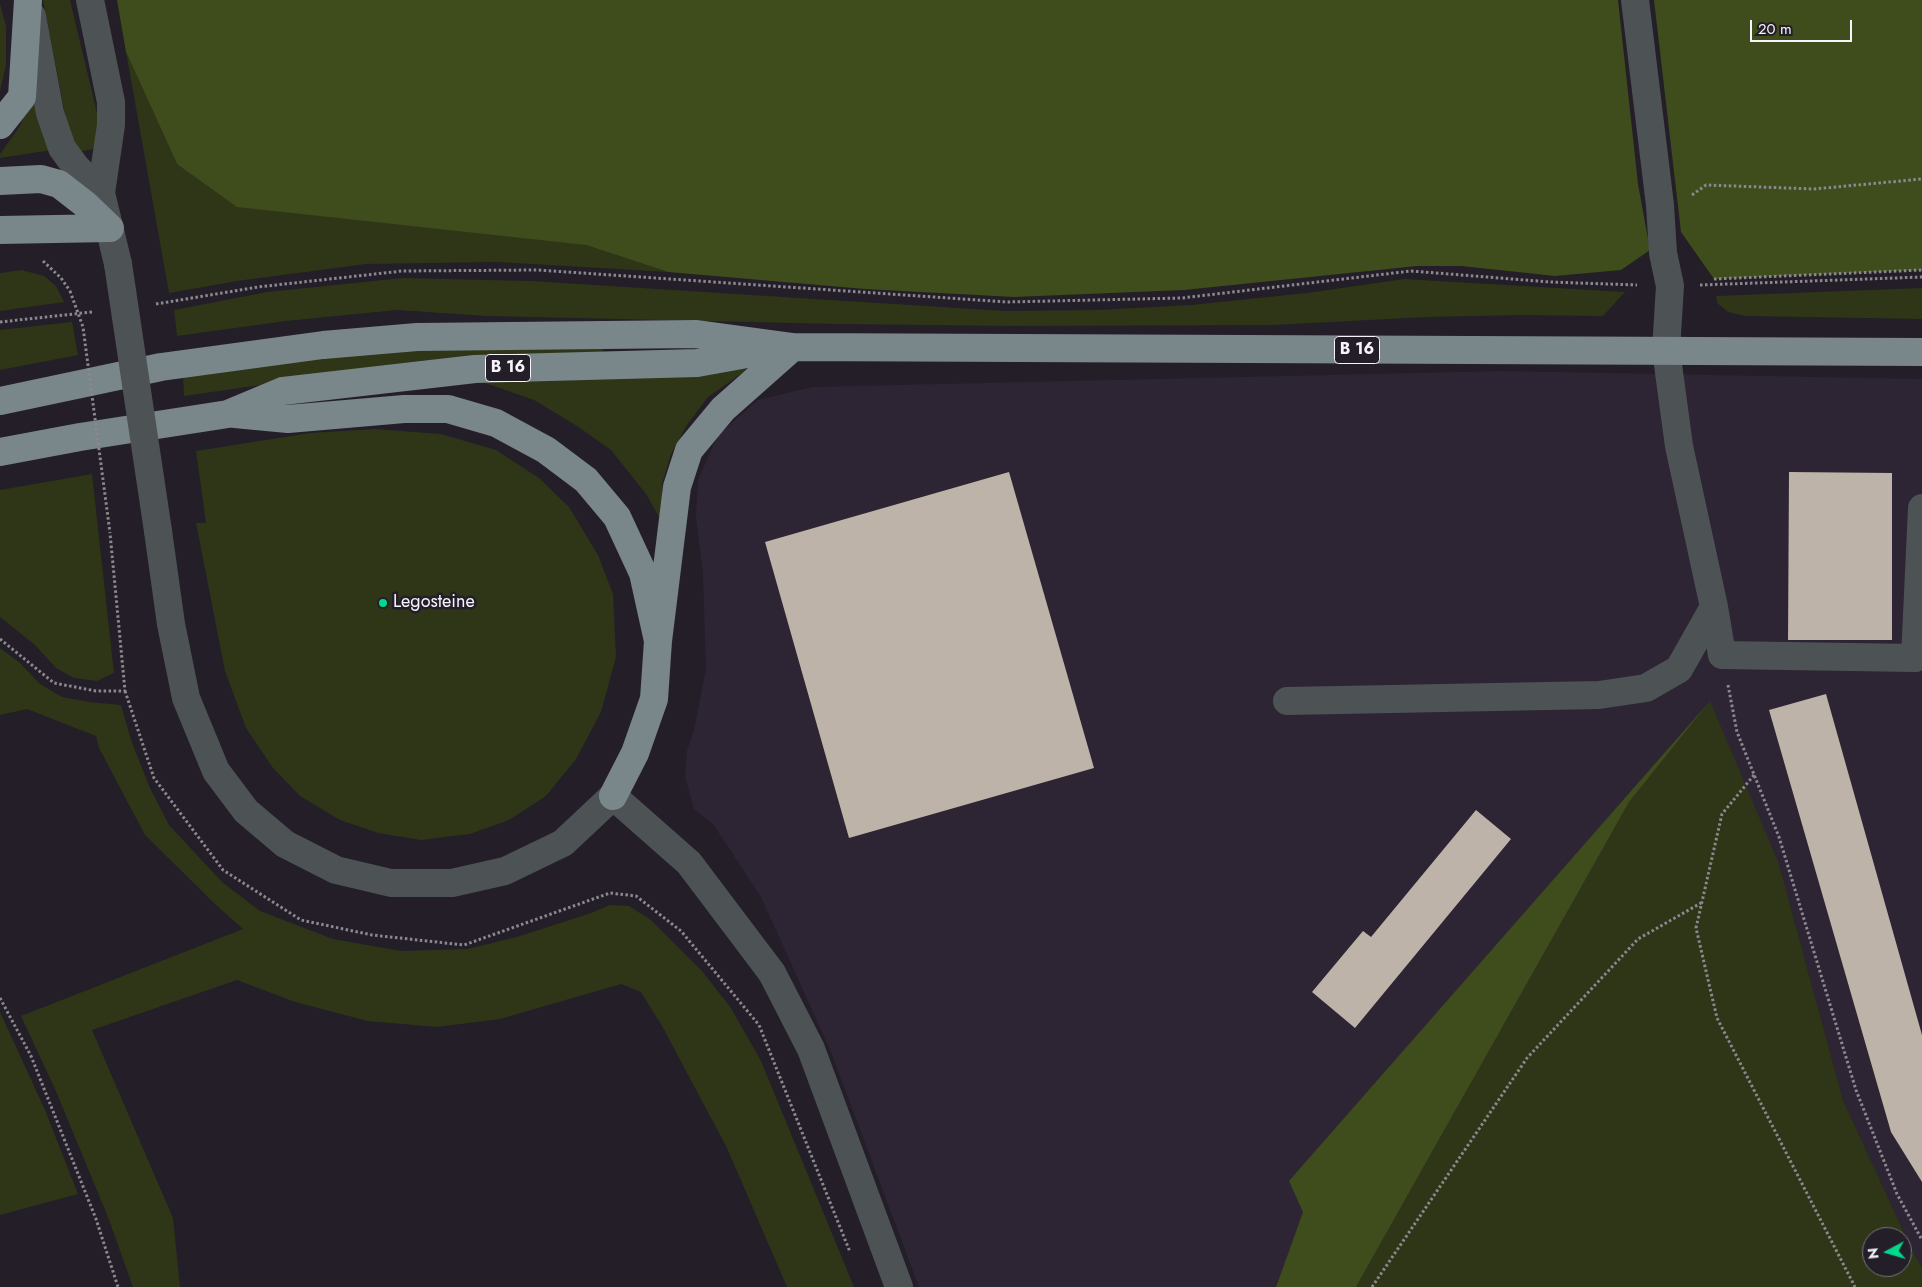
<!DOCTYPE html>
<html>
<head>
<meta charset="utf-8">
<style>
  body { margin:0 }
  #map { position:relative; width:1922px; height:1287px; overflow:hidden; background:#231e28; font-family:Jost,sans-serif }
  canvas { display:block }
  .north { position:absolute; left:1862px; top:1227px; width:50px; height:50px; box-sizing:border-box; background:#231e28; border:1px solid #78737c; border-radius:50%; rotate:264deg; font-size:14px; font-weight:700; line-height:20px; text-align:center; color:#f7f3fa }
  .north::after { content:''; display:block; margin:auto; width:18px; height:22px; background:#00d98c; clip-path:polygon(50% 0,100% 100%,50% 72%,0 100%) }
  .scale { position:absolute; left:1750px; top:20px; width:102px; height:22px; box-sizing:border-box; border:2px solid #f7f3fa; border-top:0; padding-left:6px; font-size:15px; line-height:18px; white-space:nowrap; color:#f7f3fa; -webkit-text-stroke:4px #231e28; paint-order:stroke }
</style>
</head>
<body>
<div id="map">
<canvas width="1922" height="1287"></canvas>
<div class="north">N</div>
<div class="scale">20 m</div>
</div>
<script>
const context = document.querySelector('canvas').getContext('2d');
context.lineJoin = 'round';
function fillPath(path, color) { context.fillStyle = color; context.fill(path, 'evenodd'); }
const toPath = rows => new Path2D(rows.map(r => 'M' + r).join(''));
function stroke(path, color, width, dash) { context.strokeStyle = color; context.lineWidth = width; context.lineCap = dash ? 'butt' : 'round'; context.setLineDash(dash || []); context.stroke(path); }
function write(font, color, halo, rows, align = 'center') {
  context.font = font + ' Jost,sans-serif'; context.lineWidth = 5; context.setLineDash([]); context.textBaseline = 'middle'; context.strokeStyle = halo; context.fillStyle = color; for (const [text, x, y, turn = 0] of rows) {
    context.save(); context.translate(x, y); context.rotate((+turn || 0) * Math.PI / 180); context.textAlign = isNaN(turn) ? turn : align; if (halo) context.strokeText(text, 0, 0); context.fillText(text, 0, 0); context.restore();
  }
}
fillPath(toPath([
  [1502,371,1922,379,1922,1267,1912,1250,1843,1100,1779,864,1303,1212,1276,1287,919,1287,831,1052,761,897,713,824,694,809,685,777,687,751,694,730,706,669,703,574,696,517,698,480,718,435,758,400,812,387]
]), '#2d2534');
fillPath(toPath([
  [43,0,70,0,97,113,97,142,93,149,79,152,69,135],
  [0,4,6,26,6,65,0,91],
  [126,52,177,164,586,245,668,272,497,262,366,264,237,281,169,293],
  [32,91,52,150,0,158,0,154,20,126,28,107],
  [22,270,44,276,56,286,64,302,0,311,0,273],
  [403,278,531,281,1005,311,1098,310,1191,305,1307,293,1404,279,1625,292,1603,316,1522,315,1427,317,1273,325,1013,326,838,324,487,316,397,310,286,321,177,336,174,310,267,292],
  [1922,288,1922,319,1746,316,1728,312,1717,303,1716,296],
  [72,322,78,355,0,370,0,330],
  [603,343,603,352,447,362,324,376,184,396,183,376,302,358,464,345],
  [748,369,708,397,687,425,671,454,662,484,662,522,646,494,611,450,577,426,534,400,482,382],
  [375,429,441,434,496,450,539,478,569,507,598,555,613,594,616,657,601,712,576,759,546,796,509,820,470,834,421,840,378,833,340,820,300,796,273,768,246,728,225,671,196,523,206,523,196,451,310,433],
  [92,474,114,673,97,681,74,678,56,668,35,645,0,617,0,490],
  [0,648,20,663,40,684,62,697,89,702,121,705,131,740,150,788,169,825,222,882,260,911,333,939,401,951,467,949,517,937,591,913,610,905,629,906,651,920,702,971,731,1008,761,1061,854,1287,787,1287,727,1148,662,1026,641,992,621,984,500,1019,437,1027,368,1021,295,1002,237,980,92,1030,173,1218,180,1287,133,1287,108,1217,55,1089,21,1016,243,929,217,906,145,835,99,748,96,736,27,709,0,715],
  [1710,701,1779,864,1843,1100,1912,1250,1922,1267,1922,1287,1356,1287,1629,802],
  [1872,1237,1902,1237,1902,1267,1872,1267],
  [0,1012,45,1110,78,1194,0,1215]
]), '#2e3617');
fillPath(toPath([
  [117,0,1618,0,1638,184,1650,250,1621,270,1555,276,1461,266,1417,266,1184,290,1014,297,865,289,668,272,586,245,237,207,177,164,126,52],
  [1654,0,1922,0,1922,270,1714,279,1681,232],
  [1710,701,1629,802,1356,1287,1276,1287,1303,1212,1289,1181]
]), '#3f4c1c');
fillPath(toPath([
  [1009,472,1094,768,849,838,765,542],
  [1789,472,1892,473,1892,640,1788,640],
  [1826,694,1922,1035,1922,1182,1891,1132,1769,710],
  [1476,810,1511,839,1355,1028,1312,992,1363,931,1371,937]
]), '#beb3a8');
stroke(toPath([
  [1692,195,1706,185,1814,189,1922,179],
  [43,261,61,278,70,291],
  [1714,279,1922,270],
  [1700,285,1922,277],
  [156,304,258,287,402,271,538,270,1007,302,1182,298,1411,271,1550,282,1637,285],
  [0,322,92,312],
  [0,639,54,683,96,691,125,691,110,533],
  [1728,685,1737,732,1779,837,1856,1090,1897,1194,1922,1240],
  [125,691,154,778,223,870,301,920,372,935,464,945,610,893,636,896,681,931,759,1025,850,1252],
  [1754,775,1722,814,1696,928,1717,1018,1855,1287],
  [0,998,31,1056,96,1219,118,1287],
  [1372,1287,1527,1058,1638,939,1701,903]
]), '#8c8890', 3, [2.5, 2.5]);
stroke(toPath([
  [90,0,111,102,111,125,101,193],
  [32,16,50,113,62,148,76,167,101,193,118,264],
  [158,531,171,624,186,698,216,771,246,811,285,844,336,870,391,883,452,883,505,871,563,843,613,796,689,863,772,973,811,1049,899,1287],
  [1714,607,1722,655,1915,658,1922,508],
  [1287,701,1599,695,1646,688,1679,669,1714,607,1679,446,1666,350,1670,286,1663,253,1660,205,1635,0]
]), '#4d5355', 28);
stroke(toPath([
  [0,125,22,97,28,0],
  [0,181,41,179,59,184,86,205,110,228],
  [0,230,110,228],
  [0,401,161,367,323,345,417,337,697,334,793,347,1922,352],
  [235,414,288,419,404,409,448,409,496,423,546,450,586,480,617,517,643,573,658,641],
  [0,452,80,437,228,414,283,391,475,369,697,363,764,351],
  [613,796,635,753,654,699,658,641,677,487,689,450,723,409,793,347]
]), '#79868a', 28);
stroke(toPath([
  [70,291,83,327,110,533]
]), '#8c8890', 3, [2.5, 2.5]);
stroke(toPath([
  [118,264,158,531]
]), '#4d5355', 28);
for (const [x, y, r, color] of [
  [383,603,5,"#00d98c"]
]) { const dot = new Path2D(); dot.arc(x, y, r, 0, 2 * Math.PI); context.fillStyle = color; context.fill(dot); stroke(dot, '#231e28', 2); }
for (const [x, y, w] of [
  [1357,350,45],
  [508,368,45]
]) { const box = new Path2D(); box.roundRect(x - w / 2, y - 13.5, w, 27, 4); context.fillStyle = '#231e28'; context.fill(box); stroke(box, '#f7f3fa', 1); }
write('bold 16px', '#f7f3fa', null, [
  ["B 16",1357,350],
  ["B 16",508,368]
]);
write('18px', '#f7f3fa', '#231e28', [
  ["Legosteine",393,603]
], 'left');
</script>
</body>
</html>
